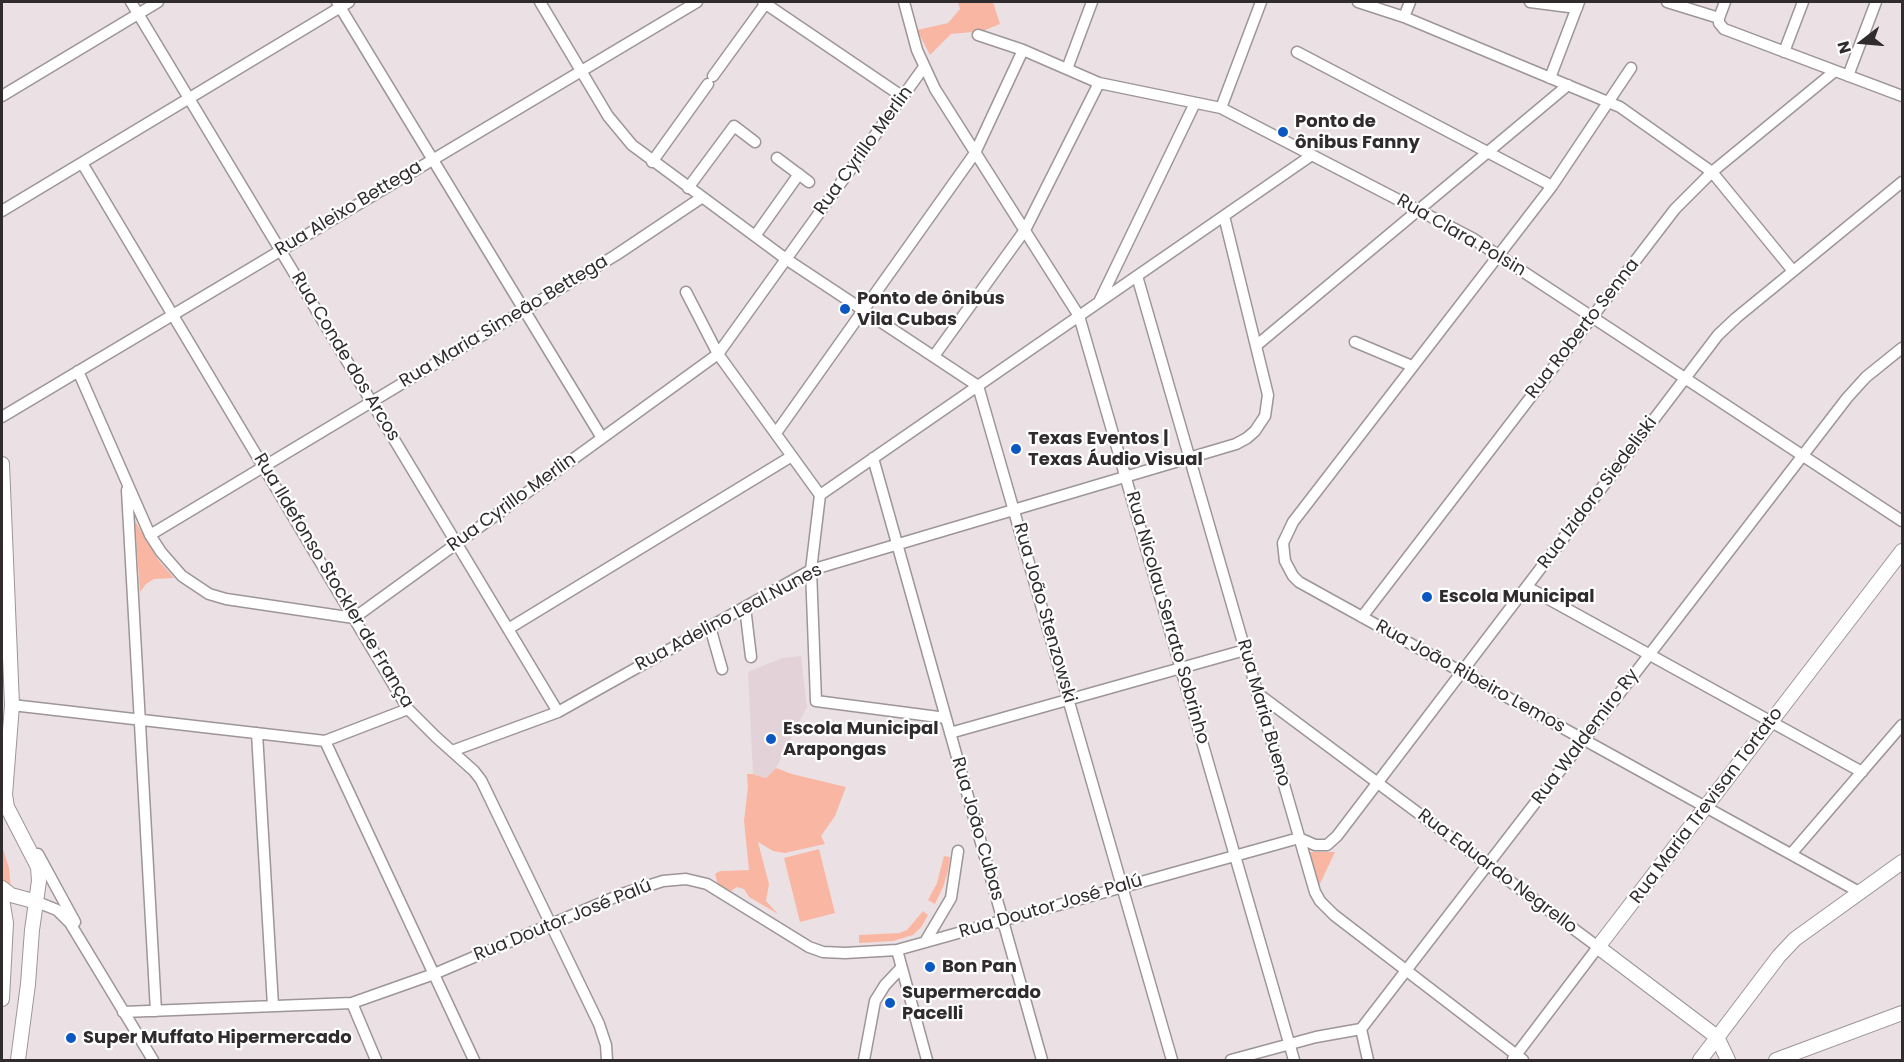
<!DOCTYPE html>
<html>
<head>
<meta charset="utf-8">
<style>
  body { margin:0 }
  #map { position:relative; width:1904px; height:1062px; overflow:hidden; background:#ebe1e4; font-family:Poppins,sans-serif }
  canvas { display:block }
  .frame { position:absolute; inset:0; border:3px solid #302c2d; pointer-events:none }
  .north { position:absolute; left:1832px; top:12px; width:60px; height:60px; -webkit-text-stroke:4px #fff; paint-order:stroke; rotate:254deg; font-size:16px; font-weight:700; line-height:24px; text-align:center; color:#302c2d }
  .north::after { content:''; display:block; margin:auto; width:21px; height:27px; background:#302c2d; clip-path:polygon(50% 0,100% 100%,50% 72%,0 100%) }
</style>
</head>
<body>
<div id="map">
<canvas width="1904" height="1062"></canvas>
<div class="frame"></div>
<div class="north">N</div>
</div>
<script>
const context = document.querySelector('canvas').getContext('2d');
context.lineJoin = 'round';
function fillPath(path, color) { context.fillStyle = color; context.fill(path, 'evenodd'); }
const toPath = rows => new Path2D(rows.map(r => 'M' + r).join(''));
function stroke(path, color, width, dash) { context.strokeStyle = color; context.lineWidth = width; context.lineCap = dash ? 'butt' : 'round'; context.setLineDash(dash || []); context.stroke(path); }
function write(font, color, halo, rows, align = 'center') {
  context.font = font + ' Poppins,sans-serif'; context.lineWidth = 4.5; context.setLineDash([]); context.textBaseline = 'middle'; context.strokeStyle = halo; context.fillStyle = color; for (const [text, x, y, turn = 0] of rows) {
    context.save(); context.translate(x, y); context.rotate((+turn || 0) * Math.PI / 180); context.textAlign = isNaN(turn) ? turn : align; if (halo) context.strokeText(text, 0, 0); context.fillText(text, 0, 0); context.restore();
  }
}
fillPath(toPath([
  [801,656,807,707,776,768,766,778,753,774,748,672,782,658]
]), '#e3d2d7');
fillPath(toPath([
  [958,2,993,2,1000,24,983,31,951,34,930,55,917,30,948,23,960,9],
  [135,521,159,561,174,578,154,579,146,584,140,592],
  [776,768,792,774,846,787,835,816,821,836,825,844,785,853,773,851,758,842,769,884,766,901,778,914,749,897,744,889,737,887,731,891,718,885,715,874,720,871,749,870,744,821,748,787,747,774,752,774,766,778],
  [2,846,9,868,11,888,2,881],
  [819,849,835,913,800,922,784,858],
  [1307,852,1335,852,1318,888],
  [944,856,950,857,948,871,943,887,935,904,928,900,937,883],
  [923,911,928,915,922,926,913,935,893,941,859,943,859,935,899,933,907,930]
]), '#f9b7a3');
const minor = toPath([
  [131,2,558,712],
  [337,2,602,438],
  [540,2,608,116,632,145,786,259,978,386,1172,1060],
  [763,2,903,97],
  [904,2,917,50,935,89,1079,316,1294,1060],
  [1358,2,1404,17,1620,107,1712,172,1793,271],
  [1530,2,1577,8],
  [1667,2,1719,18],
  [1404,17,1410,2],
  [1719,18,1719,23,1724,29,1902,96],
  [1719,18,1725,2],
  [978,35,1023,50,1099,83,1221,108,1472,238,1902,521],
  [1297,52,1552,186],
  [1784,52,1803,2],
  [1631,68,1552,186,1293,522,1283,543,1285,561,1293,576,1299,582,1861,893],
  [1067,69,1092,2],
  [713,76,766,3],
  [1848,76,1876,2],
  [1550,78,1579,2],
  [2,96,158,2],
  [1221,108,1261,2],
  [777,158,809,182],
  [652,162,708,84],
  [82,163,408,709,436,737,474,771,481,780,599,1024,606,1045,607,1060],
  [688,188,734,126,755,142],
  [2,211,349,2],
  [755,236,799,174],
  [1137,276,1315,892,1320,901,1334,915,1523,1060],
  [686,292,718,354,820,495,811,570,816,701,946,718],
  [1100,300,1195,103],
  [1355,342,1412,366],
  [1257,345,1568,85],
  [934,356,1025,230,1099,83],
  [78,371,150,535,161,552,182,576,209,594,226,599,354,618,718,354,924,67],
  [2,417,697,2],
  [776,433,975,153,1023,50],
  [873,458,1042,1060],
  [127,490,156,1011],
  [820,495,1312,155],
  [150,535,616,255,701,198],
  [1527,587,1862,772],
  [745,607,751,657],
  [1362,617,1675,209,1712,172,1835,71],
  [710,627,722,669],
  [508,629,792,456],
  [1257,693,1598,947,1513,1059],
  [12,705,325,741,408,709],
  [257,733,273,1006],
  [950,733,1245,650],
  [325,741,474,1060],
  [452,751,558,712,811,570,1236,444,1247,438,1255,431,1265,416,1268,395,1224,216],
  [38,854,75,922],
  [1791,854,1902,725],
  [37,902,57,910,70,923,153,1060],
  [925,942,951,898,958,851],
  [897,950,927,1060],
  [352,1003,376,1060],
  [123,1012,352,1003,434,974,622,894,663,881,686,879,707,884,809,947,823,952,845,953,897,950,1299,838,1315,845,1327,845,1337,836,1718,335,1736,318,1902,182],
  [1361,1029,1368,1060],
  [864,1060,875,1001,885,985,901,968],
  [1231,1060,1316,1037,1361,1029,1847,398,1866,377,1902,348]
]);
const major = toPath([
  [2,464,12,705,5,795,7,807,38,867,39,881,32,930,28,984,18,1060],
  [2,888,11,895,37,902],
  [2,899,6,923,2,999],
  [1700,1060,1779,956,1795,939,1902,862],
  [1728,1060,1717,1037,1598,947,1902,551],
  [1776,1060,1902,1013]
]);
stroke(minor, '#9d9597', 13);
stroke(major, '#9d9597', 16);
stroke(minor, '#fff', 10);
stroke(major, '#fff', 14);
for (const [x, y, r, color] of [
  [1283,132,6,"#0c58c2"],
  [845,309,6,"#0c58c2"],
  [1016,449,6,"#0c58c2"],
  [1427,597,6,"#0c58c2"],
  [771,739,6,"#0c58c2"],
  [930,967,6,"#0c58c2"],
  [890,1003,6,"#0c58c2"],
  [71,1038,6,"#0c58c2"]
]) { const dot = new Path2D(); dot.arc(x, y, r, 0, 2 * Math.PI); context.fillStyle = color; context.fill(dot); stroke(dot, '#fff', 2); }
write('bold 18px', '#302c2d', '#fff', [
  ["Ponto de",1295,122],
  ["ônibus Fanny",1295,143],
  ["Ponto de ônibus",857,299],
  ["Vila Cubas",857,320],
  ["Texas Eventos |",1028,439],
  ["Texas Áudio Visual",1028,460],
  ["Escola Municipal",1439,597],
  ["Escola Municipal",783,729],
  ["Arapongas",783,750],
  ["Bon Pan",942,967],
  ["Supermercado",902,993],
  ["Pacelli",902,1014],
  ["Super Muffato Hipermercado",83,1038]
], 'left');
write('18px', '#302c2d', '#fff', [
  ["Rua Cyrillo Merlin",864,151,-54],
  ["Rua Aleixo Bettega",349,209,-31],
  ["Rua Clara Polsin",1461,236,30],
  ["Rua Maria Simeão Bettega",504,322,-31],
  ["Rua Roberto Senna",1583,329,-52],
  ["Rua Conde dos Arcos",345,357,59],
  ["Rua Izidoro Siedeliski",1598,493,-53],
  ["Rua Cyrillo Merlin",512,503,-36],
  ["Rua Ildefonso Stockler de França",333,581,59],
  ["Rua João Stenzowski",1044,613,74],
  ["Rua Adelino Leal Nunes",729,618,-28],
  ["Rua Nicolau Serrato Sobrinho",1167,618,74],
  ["Rua João Ribeiro Lemos",1470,677,29],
  ["Rua Maria Bueno",1263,713,74],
  ["Rua Waldemiro Ry",1586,737,-53],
  ["Rua Maria Trevisan Tortato",1707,806,-53],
  ["Rua João Cubas",977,829,74],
  ["Rua Eduardo Negrello",1497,872,37],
  ["Rua Doutor José Palú",1051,907,-16],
  ["Rua Doutor José Palú",563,921,-22]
]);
</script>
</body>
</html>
